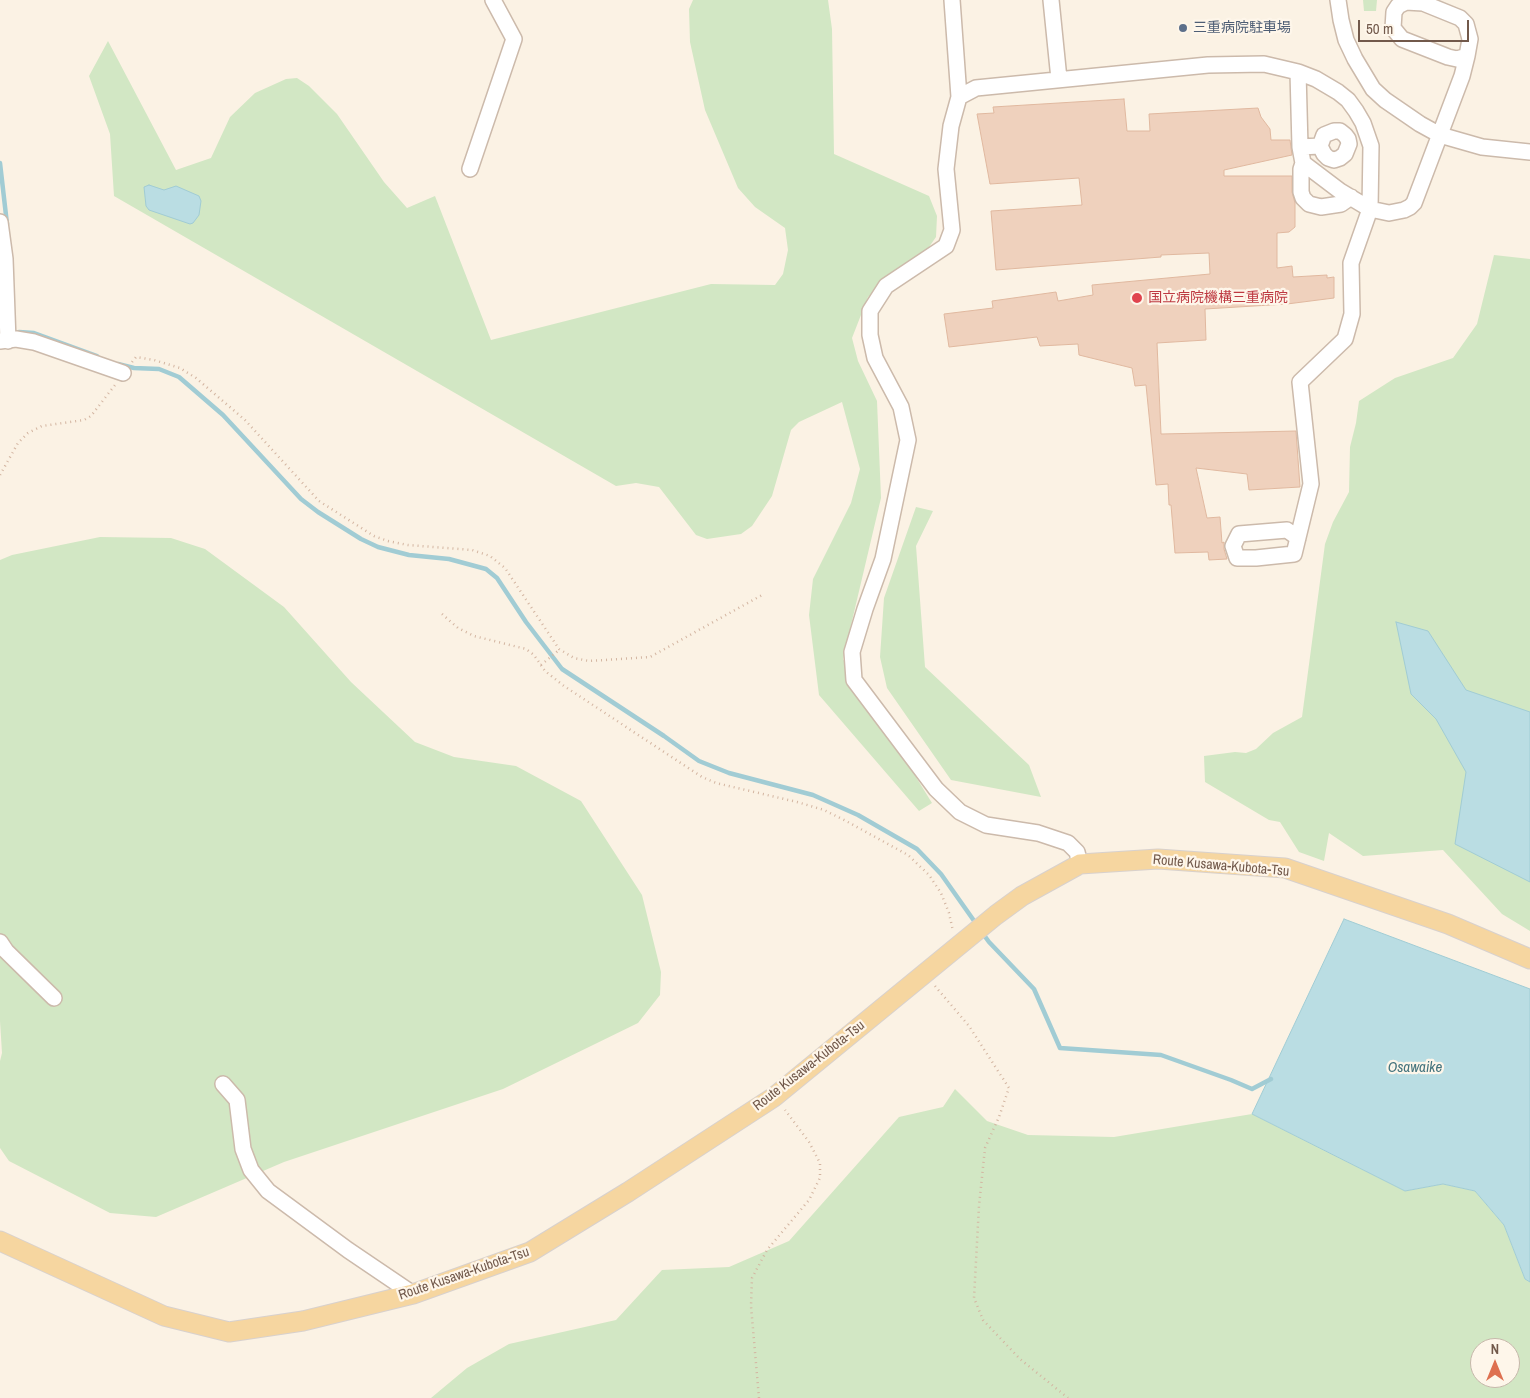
<!DOCTYPE html>
<html>
<head>
<meta charset="utf-8">
<style>
  body { margin:0 }
  #map { position:relative; width:1530px; height:1398px; overflow:hidden; background:#fbf2e4; font-family:"Archivo Narrow",sans-serif }
  canvas { display:block }
  .north { position:absolute; left:1470px; top:1338px; width:50px; height:50px; box-sizing:border-box; background:#fef6ea; border:1px solid #c6b7aa; border-radius:50%; rotate:0deg; font-size:14px; font-weight:700; line-height:20px; text-align:center; color:#72594b }
  .north::after { content:''; display:block; margin:auto; width:18px; height:22px; background:#de7050; clip-path:polygon(50% 0,100% 100%,50% 72%,0 100%) }
  .scale { position:absolute; left:1358px; top:20px; width:111px; height:22px; box-sizing:border-box; border:2px solid #72594b; border-top:0; padding-left:6px; font-size:15px; line-height:18px; white-space:nowrap; color:#72594b; -webkit-text-stroke:4px #fef6ea; paint-order:stroke }
</style>
</head>
<body>
<div id="map">
<canvas width="1530" height="1398"></canvas>
<div class="north">N</div>
<div class="scale">50 m</div>
</div>
<script>
const context = document.querySelector('canvas').getContext('2d');
context.lineJoin = 'round';
function fillPath(path, color) { context.fillStyle = color; context.fill(path, 'evenodd'); }
const toPath = rows => new Path2D(rows.map(r => 'M' + r).join(''));
function stroke(path, color, width, dash) { context.strokeStyle = color; context.lineWidth = width; context.lineCap = dash ? 'butt' : 'round'; context.setLineDash(dash || []); context.stroke(path); }
function write(font, color, halo, rows, align = 'center') {
  context.font = font + ' "Archivo Narrow","Noto Sans JP",sans-serif'; context.lineWidth = 4.5; context.setLineDash([]); context.textBaseline = 'middle'; context.strokeStyle = halo; context.fillStyle = color; for (const [text, x, y, turn = 0] of rows) {
    context.save(); context.translate(x, y); context.rotate((+turn || 0) * Math.PI / 180); context.textAlign = isNaN(turn) ? turn : align; if (halo) context.strokeText(text, 0, 0); context.fillText(text, 0, 0); context.restore();
  }
}
fillPath(toPath([
  [693,0,828,0,832,29,834,154,929,196,937,216,936,237,929,247,868,297,852,338,858,361,877,401,881,498,843,659,932,803,919,811,819,695,809,615,813,579,851,503,860,469,842,402,799,422,791,430,772,496,752,526,741,534,707,539,696,535,659,487,636,483,616,486,114,196,110,134,89,76,108,41,176,170,211,158,230,117,255,93,286,79,297,78,309,86,337,114,384,182,407,208,435,196,491,340,711,284,775,285,783,274,788,250,785,228,755,207,738,188,705,110,690,42,689,9],
  [1363,0,1377,0,1376,11,1364,11],
  [1494,255,1530,259,1530,931,1502,914,1443,850,1363,856,1329,833,1324,861,1299,852,1280,822,1269,820,1205,782,1204,756,1235,752,1246,753,1256,749,1273,733,1302,717,1325,544,1333,522,1349,492,1350,447,1356,423,1359,401,1395,378,1453,358,1477,324],
  [916,507,933,511,916,546,925,667,1029,765,1041,797,951,780,887,688,880,657,884,598],
  [100,537,171,538,205,549,284,607,351,682,415,742,454,757,516,766,581,801,642,895,661,972,660,995,638,1023,503,1089,284,1162,156,1217,110,1213,9,1161,0,1148,0,1061,2,1053,0,1021,0,560,12,555],
  [955,1089,987,1121,1028,1135,1114,1137,1252,1114,1405,1191,1443,1184,1475,1191,1504,1225,1525,1279,1530,1282,1530,1398,431,1398,467,1368,509,1344,616,1320,662,1270,729,1267,789,1241,899,1117,943,1107],
  [1480,1348,1510,1348,1510,1378,1480,1378]
]), '#d2e7c4');
const water = toPath([
  [149,185,164,190,176,186,199,196,201,201,199,215,193,223,190,224,149,210,146,206,144,187,149,185],
  [1396,622,1428,631,1466,690,1530,712,1530,882,1455,844,1466,772,1436,719,1411,694,1396,622],
  [1344,919,1530,989,1530,1282,1525,1279,1504,1225,1475,1191,1443,1184,1405,1191,1252,1114,1344,919]
]);
fillPath(water, '#badde3');
stroke(water, '#a1ccd4', 1);
stroke(toPath([
  [0,163,7,224],
  [19,332,34,333,97,356],
  [118,364,134,368,159,369,179,377,223,415,301,499,318,512,361,539,378,547,409,555,449,559,486,569,497,578,526,622,562,669,664,736,699,761,729,773,813,795,858,815,917,849,941,874,977,925],
  [981,931,989,942,1034,989,1060,1048,1161,1055,1231,1080,1252,1089,1271,1079]
]), '#a1ccd4', 4.5);
const building = toPath([
  [1124,99,1127,131,1150,131,1149,114,1258,108,1261,117,1270,129,1271,140,1290,140,1292,155,1224,170,1224,176,1292,176,1292,192,1295,203,1295,227,1289,232,1277,233,1277,268,1292,266,1293,277,1327,275,1327,278,1334,277,1334,298,1287,304,1205,309,1206,340,1157,343,1161,434,1296,431,1300,487,1249,490,1247,474,1196,468,1207,518,1220,517,1222,543,1224,542,1224,549,1227,559,1209,560,1208,552,1175,553,1171,505,1169,505,1168,484,1156,485,1146,385,1135,386,1132,368,1079,355,1078,344,1040,346,1037,337,949,347,944,314,993,308,992,301,1056,292,1058,301,1093,295,1092,285,1210,274,1209,253,1161,255,1161,257,996,270,991,211,1082,205,1079,178,990,184,977,114,994,113,993,107,1124,99]
]);
fillPath(building, '#efd1bd');
stroke(building, '#e0b89f', 1);
const minor = toPath([
  [952,0,959,97,951,126,946,169,952,230,946,246,886,286,870,311,870,335,875,358,901,407,908,440,883,559,865,609,852,652,854,680,936,789,960,812,986,825,1038,833,1068,843,1077,852,1080,864],
  [1051,0,1059,79],
  [1338,0,1341,20,1346,40,1355,59,1373,89,1385,100,1420,124,1440,135,1482,147,1530,152],
  [1298,72,1300,147,1303,163,1340,191,1370,209,1351,263,1352,314,1345,339,1300,382,1311,484,1294,554,1256,558,1237,558,1233,546,1239,534,1287,530,1298,538],
  [959,97,976,88,1208,65,1264,64,1298,72,1316,79,1338,92,1348,100,1356,111,1363,123,1371,146,1370,209,1389,213,1404,210,1410,207,1414,203,1462,76,1467,56,1470,39,1466,24,1460,18,1423,3,1406,2,1398,6,1394,12,1393,28,1402,39,1448,57,1457,59,1467,56],
  [1300,147,1320,146,1324,135,1334,131,1340,131,1345,135,1348,139,1349,144,1345,154,1340,158,1334,160,1328,158,1324,154,1320,146],
  [1303,163,1301,169,1301,192,1303,198,1309,204,1321,207,1341,204,1351,197],
  [470,169,514,39,493,0],
  [0,222,5,259,8,341],
  [0,341,16,339,34,342,123,373],
  [0,942,6,951,54,998],
  [223,1084,237,1100,243,1149,251,1170,268,1191,348,1250,413,1294]
]);
const major = toPath([
  [0,1241,164,1316,229,1332,303,1321,413,1294,530,1252,628,1192,774,1097,996,915,1022,896,1080,864,1158,859,1285,868,1448,924,1530,959]
]);
stroke(minor, '#ccbaab', 18);
stroke(major, '#d8d1cd', 21);
stroke(toPath([
  [132,362,136,357,154,360,180,368,196,378,245,420,319,501,374,536,388,541,408,545,472,550,490,556,505,568,559,649,574,658,589,661,650,657,764,594],
  [0,475,18,443,28,433,42,426,84,420,91,416,115,385],
  [442,614,458,628,474,636,526,649,534,655,545,671,564,686,702,777,716,783,797,802,824,810,846,821,908,855,929,875,941,893,949,913,953,931],
  [541,665,559,650],
  [935,986,969,1026,1009,1088,999,1117,985,1148,979,1206,974,1298,983,1320,1020,1359,1068,1398],
  [759,1398,751,1306,752,1278,767,1250,809,1200,820,1178,820,1163,809,1142,785,1110]
]), '#d3b5a1', 2.5, [1, 4]);
stroke(minor, '#fff', 15);
stroke(major, '#f6d6a0', 19);
for (const [x, y, r, color] of [
  [1183,28,5,"#5c6f8a"],
  [1137,298,6,"#e0444e"]
]) { const dot = new Path2D(); dot.arc(x, y, r, 0, 2 * Math.PI); context.fillStyle = color; context.fill(dot); stroke(dot, '#fef6ea', 2); }
write('14px', '#4e5e75', '#fef6ea', [
  ["三重病院駐車場",1193,28]
], 'left');
write('14px', '#be3a42', '#fef6ea', [
  ["国立病院機構三重病院",1148,298]
], 'left');
write('14px', '#72594b', '#fef6ea', [
  ["Route Kusawa-Kubota-Tsu",1221,866,5],
  ["Route Kusawa-Kubota-Tsu",809,1066,-38],
  ["Route Kusawa-Kubota-Tsu",464,1274,-19]
]);
write('italic 15px', '#43737d', '#fef6ea', [
  ["Osawaike",1415,1068]
]);
</script>
</body>
</html>
